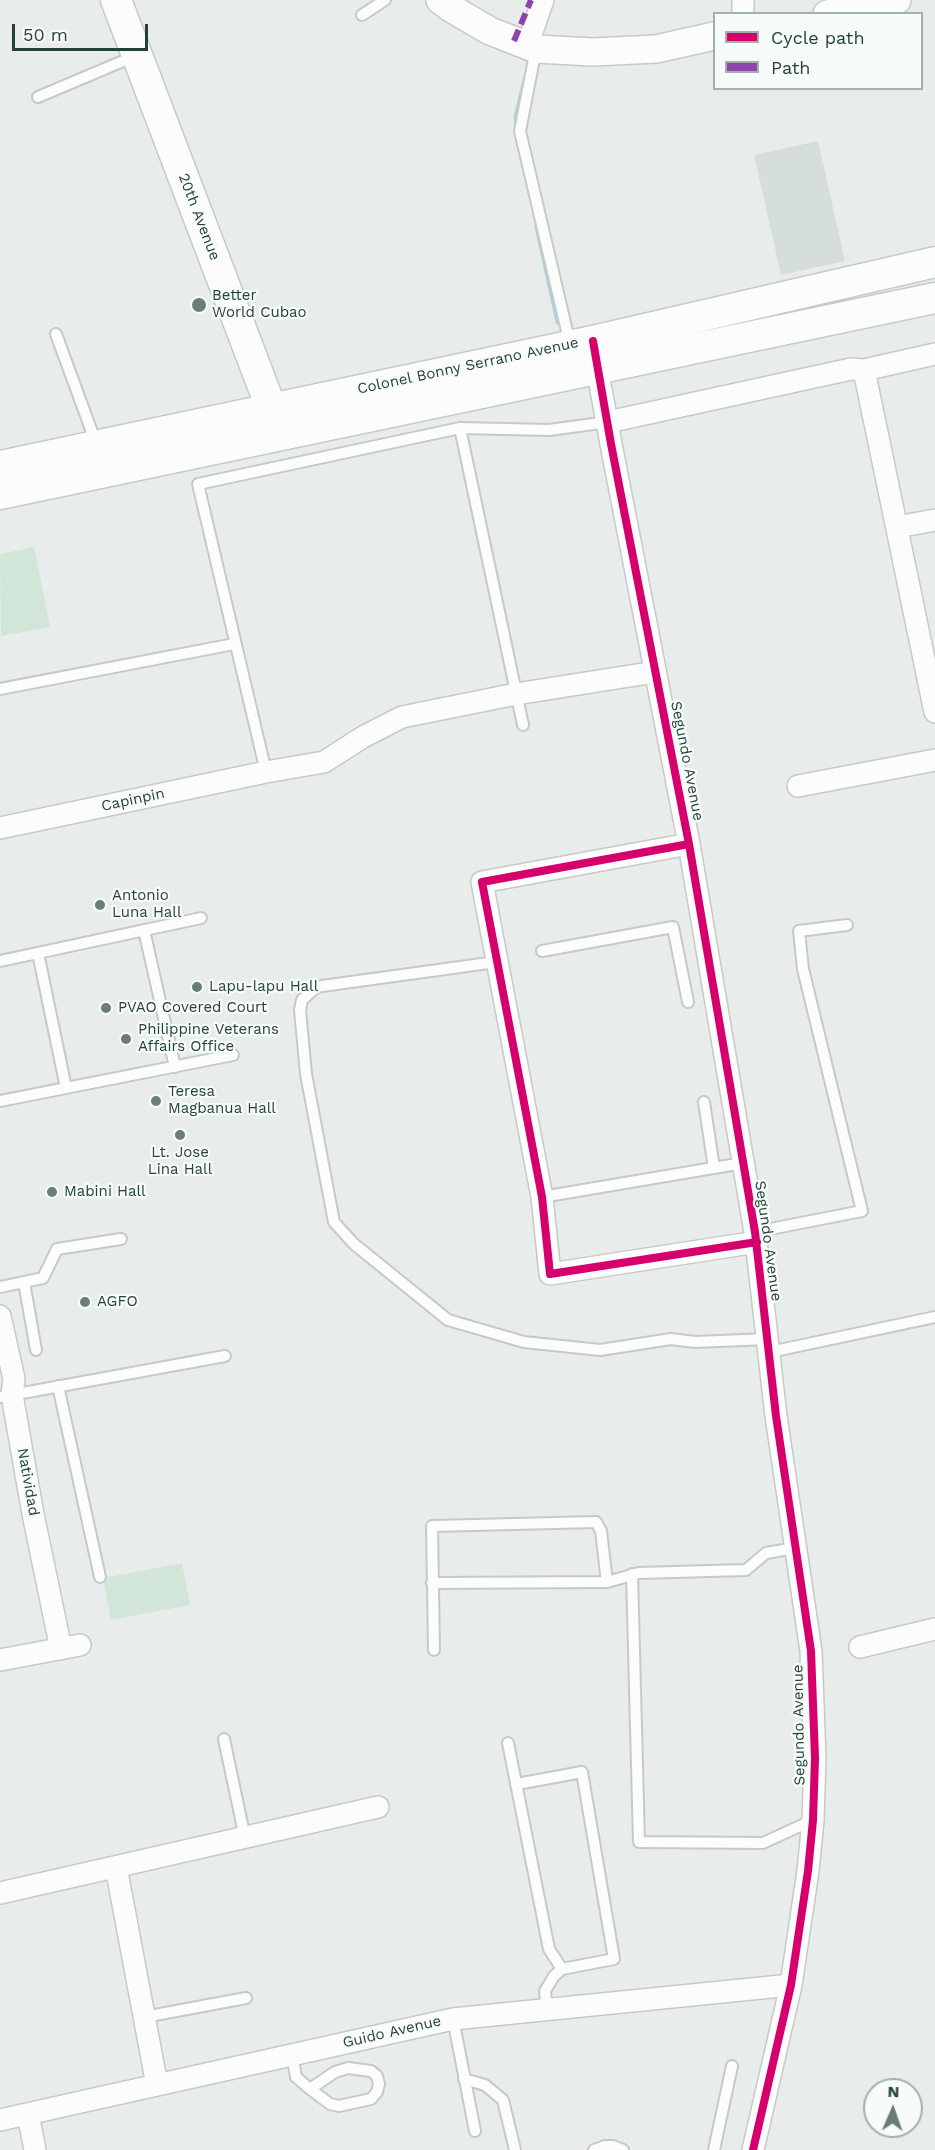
<!DOCTYPE html>
<html>
<head>
<meta charset="utf-8">
<style>
  body { margin:0 }
  #map { position:relative; width:935px; height:2150px; overflow:hidden; background:#e8edeb; font-family:"Work Sans",sans-serif }
  canvas { display:block }
  .legend { position:absolute; left:713px; top:12px; width:210px; height:78px; box-sizing:border-box; background:#f7fbf9; border:2px solid #a3b1ad; margin:0; padding:8px 10px; list-style:none; font-size:18px; color:#24423a }
  .legend li { display:flex; align-items:center; gap:12px; height:30px }
  .legend b { width:30px; border:2px solid #a3b1ad }
  .north { position:absolute; left:863px; top:2078px; width:60px; height:60px; box-sizing:border-box; background:#f7fbf9; border:2px solid #a3b1ad; border-radius:50%; rotate:2deg; font-size:16px; font-weight:700; line-height:24px; text-align:center; color:#24423a }
  .north::after { content:''; display:block; margin:auto; width:21px; height:27px; background:#697e78; clip-path:polygon(50% 0,100% 100%,50% 72%,0 100%) }
  .scale { position:absolute; left:12px; top:24px; width:136px; height:27px; box-sizing:border-box; border:3px solid #24423a; border-top:0; padding-left:8px; font-size:18px; line-height:21px; white-space:nowrap; color:#24423a; -webkit-text-stroke:4px #f7fbf9; paint-order:stroke }
</style>
</head>
<body>
<div id="map">
<canvas width="935" height="2150"></canvas>
<ul class="legend">
<li><b style="height:8px;background:#d6006c"></b>Cycle path</li>
<li><b style="height:8px;background:#8e44ad"></b>Path</li>
</ul>
<div class="north">N</div>
<div class="scale">50 m</div>
</div>
<script>
const context = document.querySelector('canvas').getContext('2d');
context.lineJoin = 'round';
function fillPath(path, color) { context.fillStyle = color; context.fill(path, 'evenodd'); }
const toPath = rows => new Path2D(rows.map(r => 'M' + r).join(''));
function stroke(path, color, width, dash) { context.strokeStyle = color; context.lineWidth = width; context.lineCap = dash ? 'butt' : 'round'; context.setLineDash(dash || []); context.stroke(path); }
function write(font, color, halo, rows, align = 'center') {
  context.font = font + ' "Work Sans",sans-serif'; context.lineWidth = 4.5; context.setLineDash([]); context.textBaseline = 'middle'; context.strokeStyle = halo; context.fillStyle = color; for (const [text, x, y, turn = 0] of rows) {
    context.save(); context.translate(x, y); context.rotate((+turn || 0) * Math.PI / 180); context.textAlign = isNaN(turn) ? turn : align; if (halo) context.strokeText(text, 0, 0); context.fillText(text, 0, 0); context.restore();
  }
}
fillPath(toPath([
  [818,141,845,261,781,275,754,155]
]), '#d6dedb');
fillPath(toPath([
  [34,547,50,627,1,636,0,554],
  [182,1563,190,1605,111,1620,103,1578]
]), '#d1e6d8');
stroke(toPath([
  [517,127,516,117,525,80],
  [537,227,558,322]
]), '#a9d4db', 5);
const service = toPath([
  [362,15,385,0],
  [536,49,520,131,570,344],
  [38,97,135,56],
  [56,334,96,443],
  [460,428,523,725],
  [0,689,234,644],
  [266,772,198,484,460,428,549,430,608,422],
  [144,930,175,1067],
  [542,951,673,927,688,1002],
  [38,953,66,1088],
  [0,961,201,918],
  [496,962,322,986,315,988,302,1000,300,1010,306,1074,334,1222,354,1244,448,1320,524,1342,600,1350,671,1339,695,1342,768,1339],
  [0,1101,233,1055],
  [704,1102,714,1168],
  [542,1197,743,1163],
  [755,1232,862,1211,803,969,799,931,847,925],
  [24,1282,36,1350],
  [0,1287,43,1278,57,1249,121,1239],
  [770,1352,935,1317],
  [58,1386,100,1577],
  [0,1397,225,1356],
  [632,1574,639,1842,763,1843,813,1820],
  [432,1583,607,1582,639,1573,746,1570,766,1553,795,1548],
  [434,1650,432,1526,596,1522,601,1531,607,1582],
  [224,1739,245,1838],
  [508,1743,549,1949,562,1969],
  [517,1784,582,1772,614,1959,562,1969,554,1976,545,1991,547,2010],
  [144,2017,246,1998],
  [453,2019,475,2131],
  [292,2055,296,2077,310,2089,330,2104,339,2106,371,2099,377,2092,379,2084,377,2076,371,2071,348,2068,335,2072,310,2089],
  [464,2079,485,2085,503,2100,515,2150],
  [594,2150,605,2146,613,2146,623,2150],
  [714,2150,732,2066]
]);
const minor = toPath([
  [743,14,743,0],
  [527,46,543,0],
  [595,357,611,444,689,844,755,1232,776,1416,811,1651,815,1758,813,1820,808,1871,791,1985,753,2150],
  [864,370,935,712],
  [608,422,851,369,864,370,935,354],
  [897,527,935,520],
  [798,786,935,760],
  [0,828,266,772,324,762,363,737,402,717,516,694,655,672],
  [689,844,482,882,542,1197,550,1274,757,1242],
  [0,1316,14,1379,12,1395,33,1514,61,1649],
  [860,1647,935,1629],
  [0,1660,80,1645],
  [116,1867,157,2085],
  [0,1893,378,1807],
  [28,2114,35,2150],
  [0,2120,453,2019,791,1985]
]);
const tertiary = toPath([
  [440,0,449,7,490,31,536,49,593,52,656,49,714,36],
  [827,14,897,0]
]);
const secondary = toPath([
  [116,0,278,426],
  [0,466,593,341,935,262],
  [0,494,935,298]
]);
stroke(service, '#c5cac8', 14);
stroke(minor, '#c5cac8', 24);
stroke(tertiary, '#c5cac8', 30);
stroke(secondary, '#c3cbc8', 33);
stroke(service, '#fcfcfc', 10);
stroke(minor, '#fcfcfc', 21);
stroke(tertiary, '#fcfcfc', 27);
stroke(secondary, '#fcfcfc', 30);
stroke(toPath([
  [514,41,531,0]
]), '#8e44ad', 6, [12, 6]);
stroke(toPath([
  [593,341,611,444,689,844,755,1232,776,1416,811,1651,815,1758,813,1820,808,1871,791,1985,753,2150],
  [689,844,482,882,542,1197,550,1274,757,1242]
]), '#d6006c', 8);
for (const [x, y, r, color] of [
  [199,305,8,"#697e78"],
  [100,905,6,"#697e78"],
  [197,987,6,"#697e78"],
  [106,1008,6,"#697e78"],
  [126,1039,6,"#697e78"],
  [156,1101,6,"#697e78"],
  [180,1135,6,"#697e78"],
  [52,1192,6,"#697e78"],
  [85,1302,6,"#697e78"]
]) { const dot = new Path2D(); dot.arc(x, y, r, 0, 2 * Math.PI); context.fillStyle = color; context.fill(dot); stroke(dot, '#f7fbf9', 2); }
write('15px', '#24423a', '#f7fbf9', [
  ["20th Avenue",199,217,69],
  ["Colonel Bonny Serrano Avenue",468,366,-12],
  ["Segundo Avenue",687,761,79],
  ["Capinpin",133,800,-12],
  ["Segundo Avenue",768,1241,82],
  ["Natividad",28,1482,80],
  ["Segundo Avenue",799,1725,-91],
  ["Guido Avenue",392,2032,-13]
]);
write('15px', '#24423a', '#f7fbf9', [
  ["Better",212,296],
  ["World Cubao",212,313],
  ["Antonio",112,896],
  ["Luna Hall",112,913],
  ["Lapu-lapu Hall",209,987],
  ["PVAO Covered Court",118,1008],
  ["Philippine Veterans",138,1030],
  ["Affairs Office",138,1047],
  ["Teresa",168,1092],
  ["Magbanua Hall",168,1109],
  ["Lt. Jose",180,1153,"center"],
  ["Lina Hall",180,1170,"center"],
  ["Mabini Hall",64,1192],
  ["AGFO",97,1302]
], 'left');
</script>
</body>
</html>
